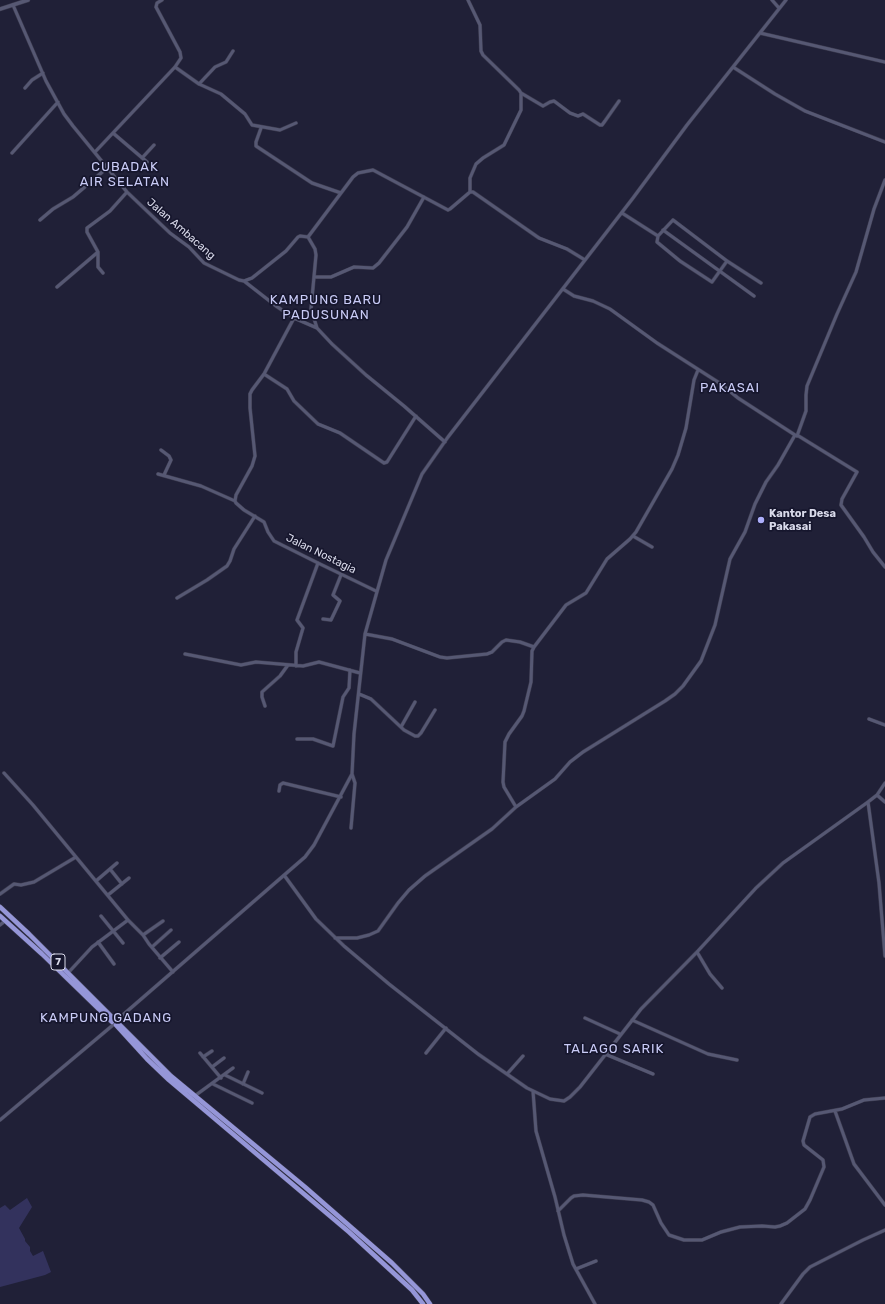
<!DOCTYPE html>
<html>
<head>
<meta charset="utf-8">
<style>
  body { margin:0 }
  canvas { display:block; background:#202037 }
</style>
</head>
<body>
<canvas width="885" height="1304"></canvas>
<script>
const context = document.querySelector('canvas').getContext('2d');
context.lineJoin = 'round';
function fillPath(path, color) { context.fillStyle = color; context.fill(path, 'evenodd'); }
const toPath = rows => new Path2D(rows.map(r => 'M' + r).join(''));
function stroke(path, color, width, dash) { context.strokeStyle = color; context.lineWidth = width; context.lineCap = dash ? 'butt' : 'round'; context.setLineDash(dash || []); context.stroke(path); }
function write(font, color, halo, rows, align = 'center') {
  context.font = font + ' Rubik,sans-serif'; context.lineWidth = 3.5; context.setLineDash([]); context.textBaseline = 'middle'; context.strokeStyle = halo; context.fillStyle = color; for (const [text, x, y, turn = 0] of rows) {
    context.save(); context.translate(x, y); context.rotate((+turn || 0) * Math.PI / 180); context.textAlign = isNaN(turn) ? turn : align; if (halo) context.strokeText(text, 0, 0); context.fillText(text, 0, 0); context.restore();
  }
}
fillPath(toPath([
  [27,1198,32,1207,19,1228,25,1239,25,1241,30,1247,30,1251,33,1256,43,1251,51,1272,45,1275,0,1287,0,1208,5,1205,10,1210]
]), '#33325d');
const minor = toPath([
  [468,0,480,25,481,51,483,55,519,90,521,93,521,110,504,145,483,158,476,164,470,178,470,192],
  [772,0,779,8],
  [13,5,46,81,64,114,73,126,127,192,170,233,189,247,204,263,239,280,244,281,252,278,286,251,298,237,300,236,308,237,315,249,316,255,311,309,317,328,332,344,366,375,404,406,445,442],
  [760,33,885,62],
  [175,67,199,84,221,94,245,114,252,125,280,130,296,123],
  [733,67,775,94,805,111,885,142],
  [199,84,215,67,226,62,233,51],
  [25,88,32,80,43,73],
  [521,93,543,106,550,102,554,101,570,113,578,116,583,114,600,125,602,125,605,121,619,101],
  [261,128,256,142,256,146,312,183,341,193],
  [113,133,147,162],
  [95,152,175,67,181,58,180,52,156,7,157,3,162,0],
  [12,153,58,102],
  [142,158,154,145],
  [622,213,658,236],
  [40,220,53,209,73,197,107,168],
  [673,220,727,261,712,282,680,261,657,242,658,236,673,220],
  [663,230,754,296],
  [308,237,353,177,358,173,373,170,448,210,450,209,470,192,473,192,539,238,567,249,585,260],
  [98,252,98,267,103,273],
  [727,261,761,283],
  [314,277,331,277,354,267,373,268,379,263,407,227,424,197],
  [244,281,276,306,294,318],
  [57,287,98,252,87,232,87,228,110,211,127,192],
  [317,328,294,318,264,374,252,390,250,394,250,408,255,456,252,466,236,495,235,501,236,503,244,510,264,522,268,532,274,541,318,563,376,591],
  [264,374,287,389,294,401,318,424,340,433,384,463,387,462,416,416],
  [797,435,857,472,842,499,841,505,864,537,873,552,885,567],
  [797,436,806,411,806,395,807,386,837,314,856,272,874,209,885,180],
  [161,450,169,456,171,460,164,475],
  [158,474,201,486,235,501],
  [633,536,652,547],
  [177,598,207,580,227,566,230,561,234,549,255,516],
  [323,619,331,620,340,601,333,595,341,575],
  [365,634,392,639,440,657,447,658,487,654,492,652,502,642,506,640,520,642,534,647],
  [185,654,241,665,256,662,303,666,319,662,360,673],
  [296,666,296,652,303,628,297,620,318,563],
  [359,694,371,699,404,730,415,736,418,736,421,733,435,710],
  [265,706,262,697,262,692,280,676,288,665],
  [869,719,885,725],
  [401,727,415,702],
  [297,739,313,739,333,746,343,697,349,688,350,670],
  [4,773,33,805,128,920,143,935,149,944,173,972],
  [279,791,280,785,283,783,341,797],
  [877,795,885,802],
  [868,802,879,883,885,956],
  [516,807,504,787,503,782,505,742,509,734,522,716,524,711,531,682,532,651,534,647,566,605,586,593,607,559,630,539,636,532,672,469,678,455,686,428,694,380,698,370],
  [351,828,355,783,352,774],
  [110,869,122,884],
  [284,875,316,919,344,946,389,984,478,1054,527,1088,550,1099,564,1101,570,1097,580,1087,641,1009,697,952,756,888,783,863,868,802,877,795,885,783],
  [96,881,117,863],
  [0,894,14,884,21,885,34,882,76,857],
  [108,895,129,878],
  [101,916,123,943],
  [0,925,5,921],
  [143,935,163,921],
  [335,938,357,938,369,935,378,931,398,903,409,890,425,876,492,829,516,807,555,779,570,762,583,752,665,701,675,694,683,686,701,661,715,625,730,559,745,532,755,504,766,482,778,465,795,435,738,398,721,384,657,343,610,309,593,301,574,296,563,289],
  [98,942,114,964],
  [152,947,171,930],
  [697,952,710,974,722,988],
  [160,958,179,942],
  [68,973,92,947,128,920],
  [585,1018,620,1034],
  [117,1020,305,857,314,845,352,774,354,734,365,634,386,560,422,474,448,437,633,198,687,125,786,0],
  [632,1020,708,1054,737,1060],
  [200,1053,221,1078],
  [426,1053,446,1028],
  [605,1054,653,1074],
  [203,1057,212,1051],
  [212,1067,224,1058],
  [507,1074,523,1056],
  [225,1075,262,1093],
  [213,1084,252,1103],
  [243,1084,248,1072],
  [533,1091,536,1131,555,1197,564,1235,573,1264,595,1304],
  [196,1095,233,1068],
  [835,1111,854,1164,885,1205],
  [0,1120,113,1025],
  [558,1211,571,1198,574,1196,583,1195,642,1200,649,1202,653,1205,661,1223,669,1235,684,1240,702,1240,721,1232,740,1227,762,1226,775,1227,780,1226,787,1223,805,1209,810,1200,824,1167,823,1160,804,1145,803,1141,810,1117,815,1114,842,1109,864,1100,885,1098],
  [576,1269,596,1261],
  [781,1304,803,1274,810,1267,863,1240,885,1230]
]);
const tertiary = toPath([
  [0,9,28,0]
]);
const trunk = toPath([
  [0,907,29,934,114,1019],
  [0,916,42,954,112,1022],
  [118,1023,171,1076,305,1187,392,1263,423,1294,430,1304],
  [116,1025,147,1059,169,1080,349,1232,412,1290,423,1304]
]);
stroke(minor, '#3c3b4f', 4);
stroke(tertiary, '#3c3b4f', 4.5);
stroke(trunk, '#3c3b4f', 5.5);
stroke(minor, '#565873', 3);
stroke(tertiary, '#565873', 3.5);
stroke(trunk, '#9596d8', 4.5);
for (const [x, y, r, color] of [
  [761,520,4,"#adaffb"]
]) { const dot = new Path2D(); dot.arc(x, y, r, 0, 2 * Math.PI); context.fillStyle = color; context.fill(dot); stroke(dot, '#16162d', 1.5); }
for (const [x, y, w] of [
  [58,962,14]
]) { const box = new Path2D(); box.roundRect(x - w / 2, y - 8, w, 16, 3); context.fillStyle = '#16162d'; context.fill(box); stroke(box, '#d9daea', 1); }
write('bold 10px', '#d9daea', null, [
  ["7",58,962]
]);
write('11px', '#d9daea', '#16162d', [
  ["Jalan Ambacang",181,229,41],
  ["Jalan Nostagia",321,554,26]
]);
write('bold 11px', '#d9daea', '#16162d', [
  ["Kantor Desa",769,514],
  ["Pakasai",769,527]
], 'left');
context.letterSpacing = '1px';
write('13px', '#c9cbf6', '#16162d', [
  ["CUBADAK",125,167],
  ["AIR SELATAN",125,182],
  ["KAMPUNG BARU",326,300],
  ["PADUSUNAN",326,315],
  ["PAKASAI",730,388],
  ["KAMPUNG GADANG",106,1018],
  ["TALAGO SARIK",614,1049]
]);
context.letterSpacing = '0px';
</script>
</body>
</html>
